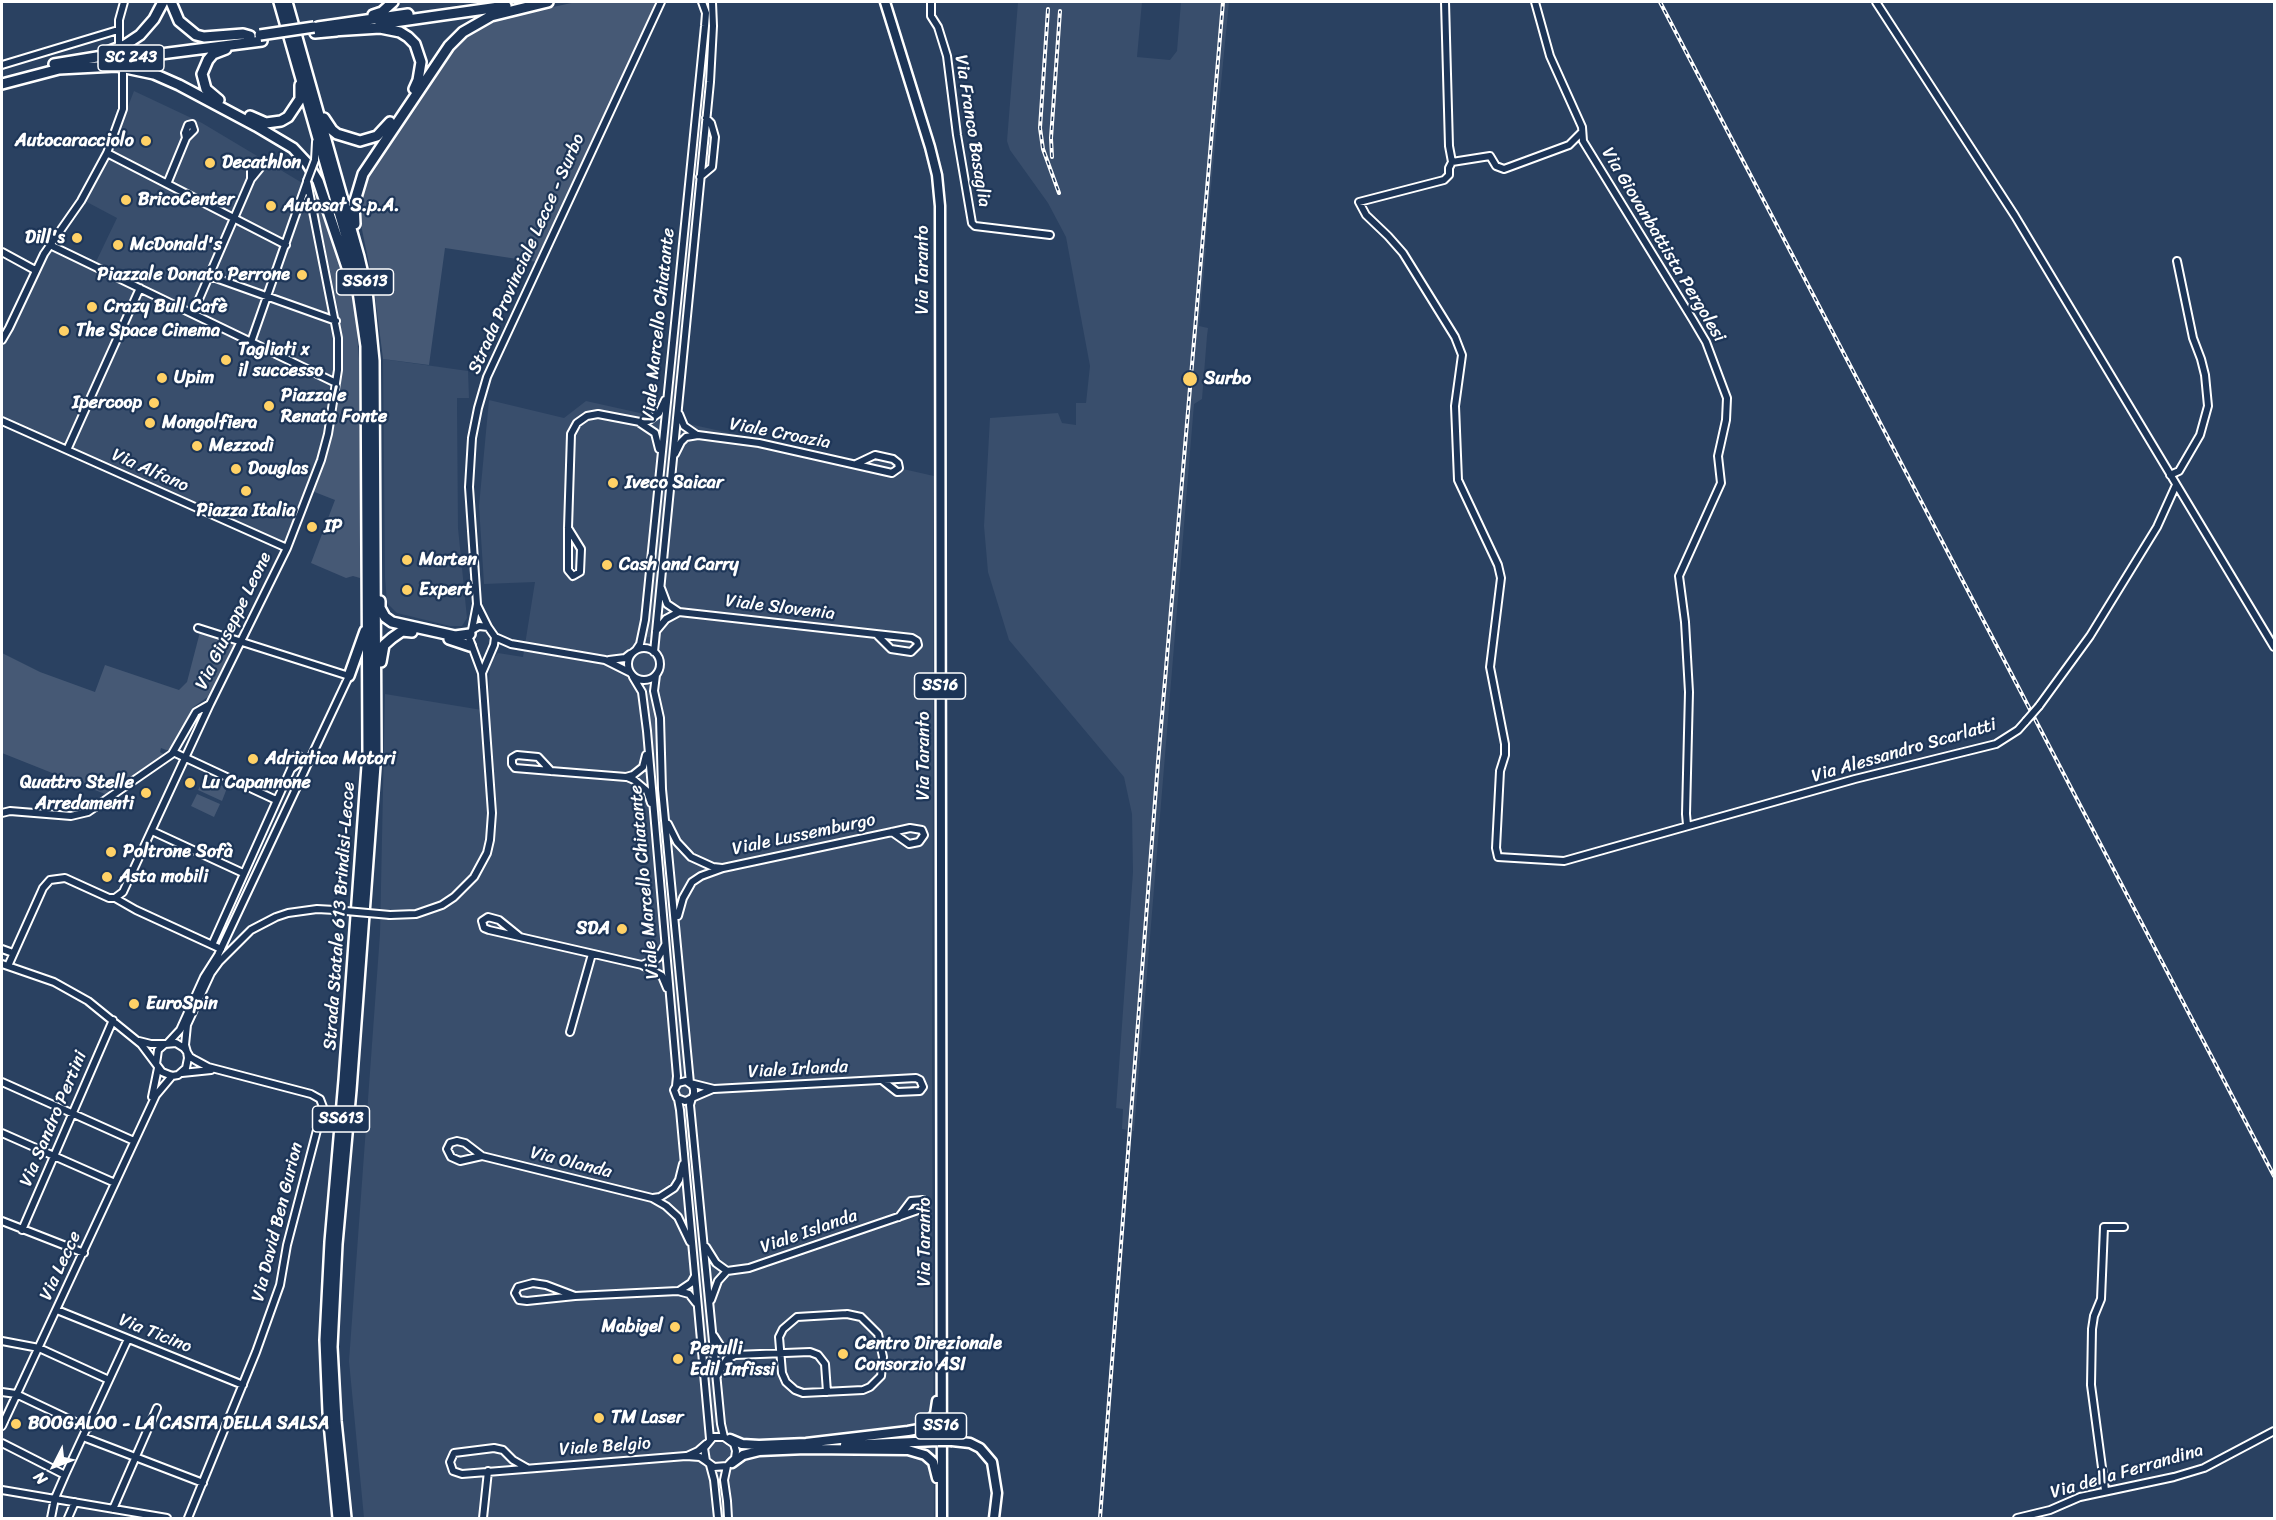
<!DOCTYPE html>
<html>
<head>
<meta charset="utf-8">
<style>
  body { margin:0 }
  #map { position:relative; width:2276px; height:1520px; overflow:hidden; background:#2a4161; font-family:Sriracha,sans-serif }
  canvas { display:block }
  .frame { position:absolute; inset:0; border:3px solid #fff; pointer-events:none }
  .north { position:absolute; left:24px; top:1436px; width:60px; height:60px; -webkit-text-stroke:4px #1d3557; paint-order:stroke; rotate:228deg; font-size:16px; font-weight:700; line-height:24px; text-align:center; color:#fff }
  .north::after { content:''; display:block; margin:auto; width:21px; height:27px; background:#fff; clip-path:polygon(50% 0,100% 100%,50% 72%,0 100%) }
</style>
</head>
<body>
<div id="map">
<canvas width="2276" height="1520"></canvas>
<div class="frame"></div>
<div class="north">N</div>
</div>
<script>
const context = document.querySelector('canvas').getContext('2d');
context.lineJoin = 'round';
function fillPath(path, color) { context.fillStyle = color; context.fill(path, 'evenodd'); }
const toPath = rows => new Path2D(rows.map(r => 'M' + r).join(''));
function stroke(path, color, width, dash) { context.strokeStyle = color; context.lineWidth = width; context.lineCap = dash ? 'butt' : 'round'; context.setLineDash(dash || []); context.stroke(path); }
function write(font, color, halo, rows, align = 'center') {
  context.font = font + ' Sriracha,sans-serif'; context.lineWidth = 4.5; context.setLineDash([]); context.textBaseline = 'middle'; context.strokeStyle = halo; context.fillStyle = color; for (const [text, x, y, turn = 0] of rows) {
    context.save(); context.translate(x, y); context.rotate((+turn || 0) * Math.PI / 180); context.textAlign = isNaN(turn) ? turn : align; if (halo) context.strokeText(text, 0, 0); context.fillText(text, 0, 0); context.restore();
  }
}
fillPath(toPath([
  [1018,2,1142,2,1137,57,1170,60,1177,51,1181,2,1229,2,1205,248,1206,248,1199,326,1208,328,1207,336,1202,399,1194,404,1134,1131,1122,1129,1123,1109,1116,1108,1133,872,1132,814,1124,777,1009,640,988,572,984,526,990,418,1058,413,1062,423,1076,425,1076,403,1086,403,1090,366,1066,237,1048,203,1010,150,1007,141],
  [134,91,202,123,304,184,310,203,333,324,334,375,321,449,285,543,2,417,2,345,47,254,55,250,93,268,117,218,85,201,108,158],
  [383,359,468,371,469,398,457,398,457,407,458,528,467,618,462,626,450,626,397,613,387,603,385,578],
  [489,400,564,418,586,401,855,461,874,452,899,457,903,469,934,476,932,1068,934,1518,364,1518,349,1361,380,934,385,694,488,711,490,662,498,653,523,657,535,582,484,584,479,506]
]), '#394e6c');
fillPath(toPath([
  [576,2,656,2,537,262,445,248,429,365,383,359,374,288,359,215,362,186,369,170,445,60,470,33,488,23,507,17],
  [709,22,711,23,651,637,647,637],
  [312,183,350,289,355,307,360,371,362,382,362,557,360,578,353,576,346,578,311,563,335,500,312,491,330,444,339,391,342,357,338,310],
  [200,632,235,644,209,696,192,708,179,737,169,751,161,748,160,752,165,755,107,797,105,794,2,753,2,653,40,672,95,692,105,665,179,690,187,682],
  [650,693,656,718,660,759,659,782,684,1078,682,1077,681,1066,646,694],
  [204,778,227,788,222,801,198,790],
  [197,794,220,804,214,817,191,806],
  [687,1105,717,1422,713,1423,682,1106]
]), '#465975');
const minor = toPath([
  [931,2,931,16,938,27,947,56,957,135,972,223,975,226,1050,235],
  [1445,2,1449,146,1452,162],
  [1535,2,1550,56,1582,127,1583,141,1693,320,1706,342,1727,398,1726,420,1718,456,1721,483,1679,576,1685,622,1689,692,1686,814,1687,825],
  [1876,2,2015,216,2274,647],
  [119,44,119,20,124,2],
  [2,65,118,30],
  [1581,133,1569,145,1504,169,1496,166,1490,156,1452,162,1449,168,1449,175,1444,180,1359,202,1366,215,1388,236,1403,253,1455,337,1462,355,1455,406,1458,480,1498,565,1501,578,1490,667,1505,744,1505,755,1500,771,1496,848,1498,857,1564,861,1855,779,1996,744,2018,730,2026,721],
  [107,153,286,245],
  [315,160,316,142],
  [700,177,712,167,715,137,711,123,706,118],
  [167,184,186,138,185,133,188,125,192,124,194,130,186,138],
  [50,245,336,383],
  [2,252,35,270],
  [210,276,336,321],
  [193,313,251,179,260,168,259,163,253,165,251,171,251,179],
  [2,340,9,328,44,254,81,201,107,153,123,109,123,73],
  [251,342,307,182],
  [679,414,684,426,697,435],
  [2,421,287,548],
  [640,423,655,433,659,449],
  [67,450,140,288],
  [675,454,681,442,686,437,698,435,759,443,892,473,899,468,898,463,893,459,875,455,856,464],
  [2170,475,2179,471,2200,435,2208,406,2205,375,2201,359,2193,338,2177,261],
  [568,528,571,434,577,423,587,416,598,414,640,422,648,421,659,413,665,400],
  [568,528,581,549,580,572,573,576,568,570,568,528],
  [477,605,488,627],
  [679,612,912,638,917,641,918,645,911,652,891,649,877,635],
  [472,630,479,626,488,627,495,637,494,645,482,673],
  [656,631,666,619,679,612,667,604,661,588],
  [495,637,511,644,605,660,629,672],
  '628 664a16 16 0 1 1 32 0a16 16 0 1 1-32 0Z',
  [636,650,640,644,645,620,705,26,706,13,702,2],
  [654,652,710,82,713,26,712,2],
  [609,660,625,658,630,654],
  [656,675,654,691,660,718,662,789,690,1083,714,1089,916,1078,920,1080,923,1087,920,1091,897,1092,883,1081],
  [633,677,642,692,647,731,677,1076,676,1086],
  [2039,706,2090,636,2157,527,2176,485],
  [173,752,276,800],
  [551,771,538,757,517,755,512,758,512,764,515,768,551,771,626,777,633,775,643,767,646,755],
  [627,777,634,780,647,791,651,803],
  [2,813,10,811,71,816,88,812,172,754,196,712,210,704],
  [668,824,677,842,691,857,713,867,722,868],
  [152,831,243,873],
  [115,898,136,910,221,949],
  [390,915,416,914,442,905,454,897,474,877,487,853,490,840,492,813,482,673,469,638,472,630,477,604,469,487,472,438,478,408,487,377,661,2],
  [678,916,683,898,692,882,701,876,723,868,892,832,910,828,922,830,924,835,919,842,909,844,892,832],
  [520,937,499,920,488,917,482,921,484,928,489,930,642,965,662,976,667,988],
  [212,945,291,769,293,762,296,756,299,756,301,761,291,769],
  [2,949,13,953],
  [2,964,54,982,88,1001,141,1044,156,1064],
  [642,965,658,958,665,945],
  [8,966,43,888,50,880,65,878,109,898,115,898,123,892,210,704,287,548,321,460,328,434,338,370,338,338,307,181],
  [187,1025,185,1045,187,1052,188,1058,186,1068,178,1075,172,1076,162,1072,156,1064,158,1050,165,1044,176,1043,184,1048,187,1052,190,1057,195,1060,208,1067,311,1094,320,1099,323,1107,287,1245,280,1285,256,1352,188,1518],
  [186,1027,211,973,219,962,251,930,276,917,288,913,317,909,335,910],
  [570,1032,592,954],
  [139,1041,151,1044,165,1044],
  [168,1043,180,1030,204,977,218,955,349,676,198,628],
  [182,1073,211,1070],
  [2,1082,134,1141],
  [713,1089,692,1098,688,1100,685,1101,677,1098,674,1090,678,1083,686,1081,693,1086,694,1090,694,1094,692,1098,690,1105,721,1424,724,1437,734,1444,736,1451,735,1458,727,1466,714,1467,706,1461,704,1448,713,1437,724,1437],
  [152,1097,158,1068],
  [678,1099,680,1110,710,1439],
  [2,1133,115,1183],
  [482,1156,460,1161,451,1157,447,1149,450,1143,457,1141,465,1143,482,1156,652,1198,666,1206,678,1217,690,1242],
  [653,1198,660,1197,674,1188,679,1180,683,1164],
  [2,1221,84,1253],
  [22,1230,113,1020],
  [706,1247,716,1263,727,1271],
  [679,1291,691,1283,695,1276],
  [575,1296,546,1285,533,1283,518,1287,515,1293,519,1300,527,1301,575,1296,678,1291,689,1294,696,1303],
  [711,1300,718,1281,727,1271,749,1268,901,1216,921,1209,925,1206,923,1200,911,1201,899,1217],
  [57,1310,243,1385],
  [847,1314,861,1317,878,1334,883,1357,881,1376,870,1387,863,1390,803,1393,795,1390,786,1382,782,1373,779,1337,783,1329,797,1317,847,1314],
  [714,1336,721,1347,735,1355,810,1352,818,1355,825,1364,827,1392],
  [2,1341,39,1348,109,1380],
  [717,1376,727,1359,735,1355],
  [2,1392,16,1394,88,1428],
  [2,1426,156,1095,172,1076],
  [83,1437,203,1483],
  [2,1443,65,1475],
  [687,1456,698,1451,706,1444],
  [710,1465,714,1480,718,1518],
  [727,1466,724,1480,727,1501,728,1518],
  [527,1468,513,1460,503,1450,494,1448,454,1453,450,1462,453,1471,462,1474,686,1456,700,1457,706,1461],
  [2,1490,167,1518],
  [2105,1490,2091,1385,2092,1329,2094,1316,2101,1299,2104,1227,2124,1227],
  [113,1509,157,1408],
  [51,1518,55,1498,65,1475,128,1339],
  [68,1518,75,1502],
  [483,1518,488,1471],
  [2017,1518,2050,1510,2080,1497,2174,1477,2204,1468,2274,1431]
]);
const major = toPath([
  [885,2,930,147,937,175,940,206,942,1518],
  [730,1439,742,1444,759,1445,806,1443,908,1431,919,1429,928,1422,935,1414,937,1401],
  [952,1441,970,1443,980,1448,992,1462,997,1493,994,1518],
  [845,1445,938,1441],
  [732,1463,743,1455,759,1451,806,1449,908,1450,925,1455,933,1462,937,1478]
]);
const highway = toPath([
  [171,2,179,21,196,35,204,37,243,34,250,36],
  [279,2,354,264,366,346,368,752,344,1080,330,1242,325,1340,328,1412,338,1518],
  [287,2,359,257,367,291,374,361,376,752,351,1090,337,1244,332,1347,336,1421,346,1518],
  [373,15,382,12,393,2],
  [380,24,506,6],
  [318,27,408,14],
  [332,31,380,28,400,32,408,37,415,44,421,62,418,80,414,89],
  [315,33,337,31],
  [107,52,125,45,140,35,154,19,163,2],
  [106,61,262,41],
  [54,64,115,54],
  [59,69,116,66,154,74,179,85,256,126,293,148,307,163,318,181,354,288],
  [2,84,63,68],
  [219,100,206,89,202,74,208,60,213,54,226,49],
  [250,116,266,123,281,121,288,117,300,99,300,85],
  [324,118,332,130,337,134,360,141,377,136,390,122],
  [355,224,354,204,363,174,449,46,463,32,491,16,548,2],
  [380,601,380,608,385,617,392,622,455,636,470,634],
  [449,639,470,646],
  [381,662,384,645,392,638,402,631,412,632],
  [349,676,365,631]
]);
stroke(minor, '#fff', 10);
stroke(major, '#fff', 13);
stroke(highway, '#fff', 14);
stroke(minor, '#1d3557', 6);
stroke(major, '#1d3557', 8);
stroke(highway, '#1d3557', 9);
const rail = toPath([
  [1660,2,2274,1176],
  [1048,9,1040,128,1043,149,1059,193],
  [1052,157,1051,138,1060,11],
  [1100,1518,1158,762,1223,2]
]);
stroke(rail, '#fff', 4);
stroke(rail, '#1d3557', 1.5, [4.5]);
const minorBridge = toPath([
  [307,181,315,160],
  [2026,721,2039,706],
  [335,910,390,915]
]);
const majorBridge = toPath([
  [938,1441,952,1441]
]);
const highwayBridge = toPath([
  [260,35,314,27]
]);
stroke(minorBridge, '#fff', 10, []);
stroke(majorBridge, '#fff', 13, []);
stroke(highwayBridge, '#fff', 14, []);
stroke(minorBridge, '#1d3557', 6);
stroke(majorBridge, '#1d3557', 8);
stroke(highwayBridge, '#1d3557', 9);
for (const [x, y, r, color] of [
  [146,141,6,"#ffd166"],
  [210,163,6,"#ffd166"],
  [126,200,6,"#ffd166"],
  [271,206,6,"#ffd166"],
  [77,238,6,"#ffd166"],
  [118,245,6,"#ffd166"],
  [302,275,6,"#ffd166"],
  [92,307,6,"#ffd166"],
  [64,331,6,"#ffd166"],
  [226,360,6,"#ffd166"],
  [162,378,6,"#ffd166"],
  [1190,379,8,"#ffd166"],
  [154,403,6,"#ffd166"],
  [269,406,6,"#ffd166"],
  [150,423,6,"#ffd166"],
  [197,446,6,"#ffd166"],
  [236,469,6,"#ffd166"],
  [613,483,6,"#ffd166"],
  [246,491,6,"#ffd166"],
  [312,527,6,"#ffd166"],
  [407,560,6,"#ffd166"],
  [607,565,6,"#ffd166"],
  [407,590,6,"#ffd166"],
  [253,759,6,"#ffd166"],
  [190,783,6,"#ffd166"],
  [146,793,6,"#ffd166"],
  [111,852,6,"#ffd166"],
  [107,877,6,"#ffd166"],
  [622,929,6,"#ffd166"],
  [134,1004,6,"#ffd166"],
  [675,1327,6,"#ffd166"],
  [843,1354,6,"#ffd166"],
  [678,1359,6,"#ffd166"],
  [599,1418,6,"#ffd166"],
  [16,1424,6,"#ffd166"]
]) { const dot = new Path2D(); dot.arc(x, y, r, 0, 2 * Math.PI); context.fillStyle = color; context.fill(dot); stroke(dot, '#1d3557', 2); }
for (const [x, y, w] of [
  [131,58,66],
  [365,282,57],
  [940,686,51],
  [341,1119,57],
  [941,1426,51]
]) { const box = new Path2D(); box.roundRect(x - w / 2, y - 13, w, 26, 4.5); context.fillStyle = '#1d3557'; context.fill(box); stroke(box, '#fff', 1.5); }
write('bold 16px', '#fff', null, [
  ["SC 243",131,58],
  ["SS613",365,282],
  ["SS16",940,686],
  ["SS613",341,1119],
  ["SS16",941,1426]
]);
write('18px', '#fff', '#1d3557', [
  ["Via Franco Basaglia",972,131,81],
  ["Via Giovanbattista Pergolesi",1663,245,59],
  ["Strada Provinciale Lecce - Surbo",527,254,-66],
  ["Via Taranto",923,270,-90],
  ["Viale Marcello Chiatante",659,325,-84],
  ["Viale Croazia",780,434,11],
  ["Via Alfano",150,471,24],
  ["Viale Slovenia",780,608,7],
  ["Via Giuseppe Leone",234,621,-64],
  ["Via Alessandro Scarlatti",1904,751,-16],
  ["Via Taranto",924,756,-90],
  ["Viale Lussemburgo",804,835,-12],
  ["Viale Marcello Chiatante",645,882,-95],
  ["Strada Statale 613 Brindisi-Lecce",340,916,-86],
  ["Viale Irlanda",798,1070,-3],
  ["Via Sandro Pertini",54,1119,-67],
  ["Via Olanda",571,1163,14],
  ["Via David Ben Gurion",278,1222,-76],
  ["Viale Islanda",809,1232,-19],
  ["Via Taranto",925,1242,-90],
  ["Via Lecce",61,1266,-65],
  ["Via Ticino",155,1334,22],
  ["Viale Belgio",605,1447,-4],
  ["Via della Ferrandina",2127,1472,-16]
]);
write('bold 18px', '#fff', '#1d3557', [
  ["Autocaracciolo",134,141,"right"],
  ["Decathlon",222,163],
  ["BricoCenter",138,200],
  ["Autosat S.p.A.",283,206],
  ["Dill's",65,238,"right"],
  ["McDonald's",130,245],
  ["Piazzale Donato Perrone",290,275,"right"],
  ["Crazy Bull Cafè",104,307],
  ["The Space Cinema",76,331],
  ["Tagliati x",238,350],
  ["il successo",238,371],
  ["Upim",174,378],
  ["Surbo",1204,379],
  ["Piazzale",281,396],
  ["Renata Fonte",281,417],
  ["Ipercoop",142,403,"right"],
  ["Mongolfiera",162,423],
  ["Mezzodì",209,446],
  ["Douglas",248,469],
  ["Iveco Saicar",625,483],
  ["Piazza Italia",246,511,"center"],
  ["IP",324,527],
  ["Marten",419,560],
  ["Cash and Carry",619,565],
  ["Expert",419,590],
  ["Adriatica Motori",265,759],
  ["Quattro Stelle",134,783,"right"],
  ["Arredamenti",134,804,"right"],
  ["Lu Capannone",202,783],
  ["Poltrone Sofà",123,852],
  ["Asta mobili",119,877],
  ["SDA",610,929,"right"],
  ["EuroSpin",146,1004],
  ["Mabigel",663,1327,"right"],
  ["Centro Direzionale",855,1344],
  ["Consorzio ASI",855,1365],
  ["Perulli",690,1349],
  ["Edil Infissi",690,1370],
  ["TM Laser",611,1418],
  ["BOOGALOO - LA CASITA DELLA SALSA",28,1424]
], 'left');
</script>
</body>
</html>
